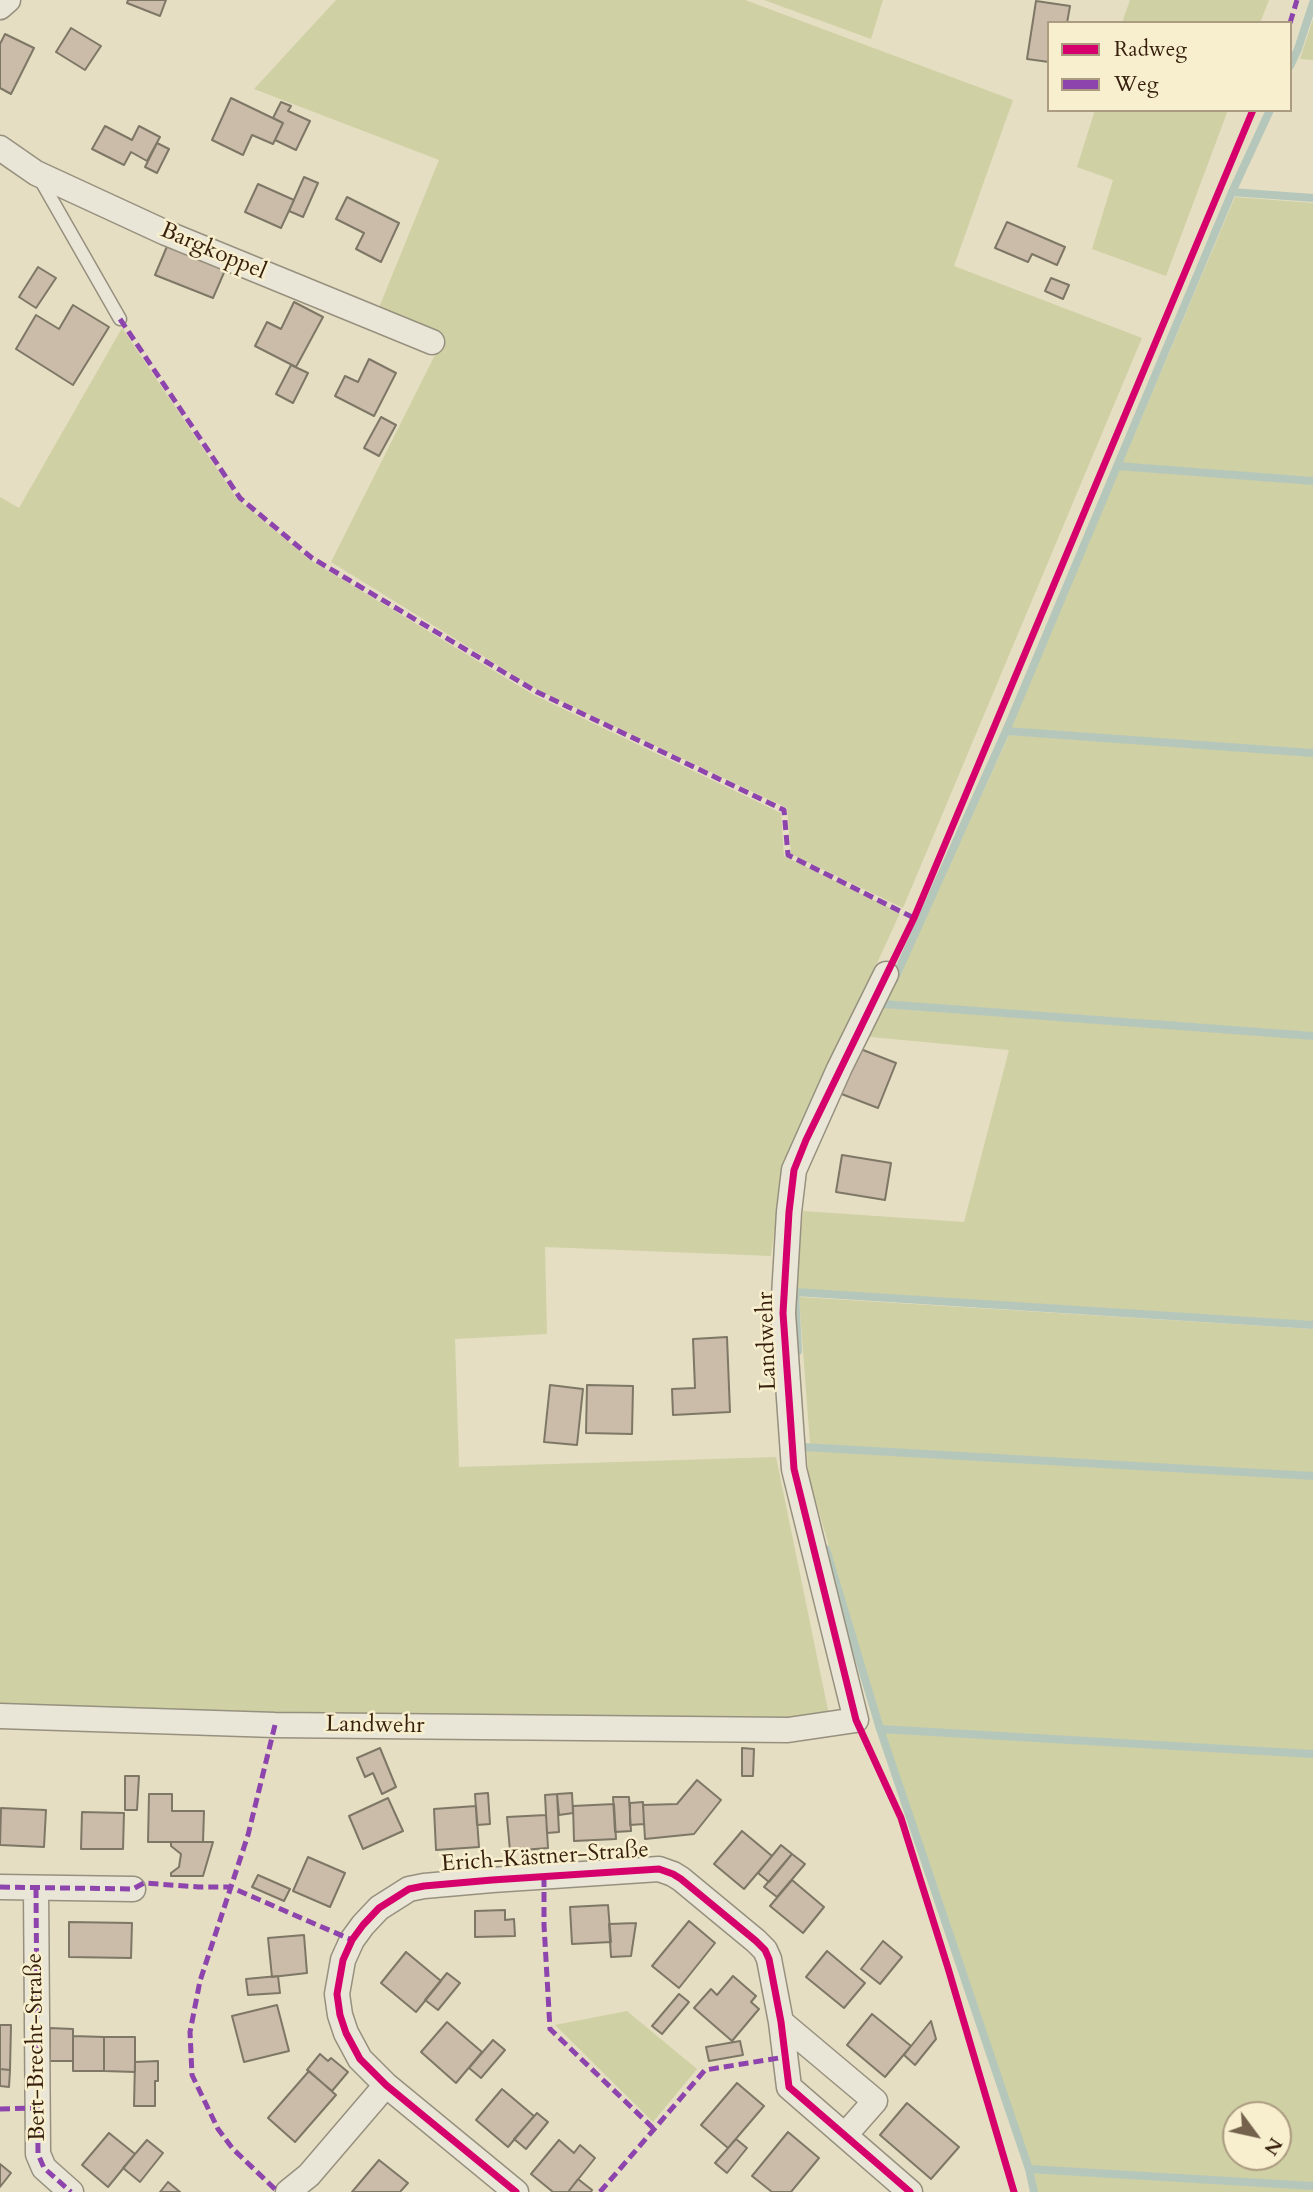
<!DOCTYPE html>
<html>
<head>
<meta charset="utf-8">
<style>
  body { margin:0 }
  #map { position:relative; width:1313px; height:2192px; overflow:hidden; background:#e5dec2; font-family:Cardo,serif }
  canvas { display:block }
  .legend { position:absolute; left:1047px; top:21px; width:245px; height:91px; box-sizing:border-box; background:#f8efce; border:2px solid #ab9c81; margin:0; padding:9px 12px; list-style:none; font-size:21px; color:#37200e }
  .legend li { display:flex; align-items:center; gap:14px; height:35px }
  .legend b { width:35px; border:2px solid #ab9c81 }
  .north { position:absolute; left:1222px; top:2101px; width:70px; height:70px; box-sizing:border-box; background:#f8efce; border:2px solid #ab9c81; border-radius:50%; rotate:123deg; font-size:19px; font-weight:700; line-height:28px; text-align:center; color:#37200e }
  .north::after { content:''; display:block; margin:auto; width:24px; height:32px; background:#74624d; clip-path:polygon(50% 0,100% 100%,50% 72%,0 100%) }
</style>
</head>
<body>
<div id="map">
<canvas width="1313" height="2192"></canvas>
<ul class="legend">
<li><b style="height:9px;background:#d6006c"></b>Radweg</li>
<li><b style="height:9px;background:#8e44ad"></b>Weg</li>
</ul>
<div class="north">N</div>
</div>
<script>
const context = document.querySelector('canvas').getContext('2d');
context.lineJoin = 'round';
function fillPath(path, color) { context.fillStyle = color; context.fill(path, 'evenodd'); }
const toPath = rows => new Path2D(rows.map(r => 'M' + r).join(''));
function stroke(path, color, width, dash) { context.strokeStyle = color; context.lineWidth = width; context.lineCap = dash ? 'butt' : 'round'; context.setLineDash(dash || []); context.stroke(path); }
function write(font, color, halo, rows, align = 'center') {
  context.font = font + ' Cardo,serif'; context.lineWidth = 5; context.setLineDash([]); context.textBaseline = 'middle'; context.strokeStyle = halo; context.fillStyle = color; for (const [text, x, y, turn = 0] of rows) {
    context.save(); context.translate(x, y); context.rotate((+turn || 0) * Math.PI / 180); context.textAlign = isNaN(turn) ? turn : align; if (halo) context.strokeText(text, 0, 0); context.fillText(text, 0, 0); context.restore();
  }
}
fillPath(toPath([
  [336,0,745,0,1013,100,954,266,1142,338,903,908,791,854,787,808,538,690,331,562,437,351,376,315,439,160,254,89],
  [764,0,883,0,871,39],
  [1130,0,1269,0,1260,23,1122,23],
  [1313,19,1313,60,1300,59],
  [1095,110,1228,110,1166,276,1092,249,1113,180,1077,167],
  [1235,197,1313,203,1313,479,1122,464],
  [122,328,237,499,310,560,534,695,781,813,784,856,900,913,784,1166,771,1256,545,1247,547,1334,455,1339,459,1467,776,1457,829,1715,789,1726,0,1709,0,497,19,508],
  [1119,469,1313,484,1313,751,1009,730],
  [1009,735,1313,755,1313,1034,887,1002],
  [877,1007,1313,1039,1313,1322,795,1289,803,1211,964,1222,1009,1050,860,1036],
  [799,1297,1313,1329,1313,1473,810,1444],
  [807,1450,1313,1479,1313,1752,882,1726,808,1475],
  [884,1731,1313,1757,1313,2183,1032,2167],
  [1236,2115,1278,2115,1278,2157,1236,2157],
  [627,2011,697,2069,653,2122,555,2025],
  [1033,2172,1313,2189,1313,2192,1037,2192]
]), '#cfd0a4');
stroke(toPath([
  [1290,66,1298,49,1313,3],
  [1232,192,1313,198],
  [1117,466,1313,481],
  [1006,731,1313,753],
  [894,980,1006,731,1232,192,1270,110],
  [885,998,883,1004,1313,1036],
  [798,1351,795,1292,1313,1325],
  [803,1447,1313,1476],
  [826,1549,880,1729,1029,2169,1034,2192],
  [880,1729,1313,1754],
  [1029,2169,1313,2186]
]), '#b5c7bb', 8);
const building = toPath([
  [128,0,166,0,160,16,127,3,128,0],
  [1036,1,1070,6,1067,23,1049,23,1049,62,1027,59,1036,1],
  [71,28,101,46,85,70,56,52,71,28],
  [5,34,34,48,11,94,0,88,0,44,5,34],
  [231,98,283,123,273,144,252,135,243,155,212,140,231,98],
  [281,102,291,106,288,111,310,121,296,150,275,140,283,123,273,118,281,102],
  [105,126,132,140,139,126,160,137,147,161,131,152,124,165,92,149,105,126],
  [157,143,169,149,157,173,145,167,157,143],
  [304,177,318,183,303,217,289,211,304,177],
  [258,184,294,200,281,228,245,212,258,184],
  [347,197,399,223,381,262,356,249,364,233,336,219,347,197],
  [1007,222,1065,247,1057,265,1032,254,1028,262,995,248,1007,222],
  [168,244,226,268,213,298,155,275,168,244],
  [38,267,56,278,36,308,19,297,38,267],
  [1051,278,1069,285,1063,299,1045,291,1051,278],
  [294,302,323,317,296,367,255,346,267,322,281,329,294,302],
  [73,305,109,327,73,385,16,349,36,315,59,329,73,305],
  [369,359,396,373,374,416,335,396,345,376,358,382,369,359],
  [291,365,308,373,293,403,276,394,291,365],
  [381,417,396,425,379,456,364,448,381,417],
  [858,1048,896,1063,878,1108,839,1093,858,1048],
  [842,1155,891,1163,885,1200,836,1192,842,1155],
  [727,1337,730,1412,673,1415,672,1389,695,1388,693,1339,727,1337],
  [550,1385,583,1389,577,1445,544,1442,550,1385],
  [587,1385,633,1386,632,1434,586,1433,587,1385],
  [380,1748,396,1787,382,1794,373,1773,365,1777,357,1758,380,1748],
  [742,1748,754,1749,753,1776,742,1776,742,1748],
  [125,1776,139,1776,137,1810,125,1810,125,1776],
  [697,1780,721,1800,694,1834,645,1839,643,1805,677,1804,697,1780],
  [488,1793,490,1824,477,1825,475,1794,488,1793],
  [572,1793,573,1813,559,1815,557,1794,572,1793],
  [149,1794,172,1794,172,1811,204,1811,203,1842,148,1842,149,1794],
  [557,1794,559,1832,547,1833,545,1795,557,1794],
  [613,1797,629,1797,631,1831,615,1832,613,1797],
  [388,1798,403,1831,363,1849,349,1816,388,1798],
  [643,1802,644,1824,630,1825,630,1803,643,1802],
  [614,1804,616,1839,574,1841,573,1806,614,1804],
  [476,1806,479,1847,436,1850,434,1809,476,1806],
  [1,1808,46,1810,44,1847,0,1845,1,1808],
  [82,1812,124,1813,123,1849,81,1849,82,1812],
  [546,1815,548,1848,510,1851,507,1817,546,1815],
  [742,1831,772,1856,744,1889,714,1864,742,1831],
  [171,1842,213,1842,203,1876,171,1876,171,1873,179,1867,181,1854,171,1846,171,1842],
  [781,1845,792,1854,769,1882,758,1873,781,1845],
  [792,1854,805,1864,777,1897,764,1887,792,1854],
  [308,1857,345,1873,330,1907,293,1891,308,1857],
  [258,1875,290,1889,284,1901,252,1887,258,1875],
  [792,1880,824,1907,803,1933,770,1906,792,1880],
  [608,1905,611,1942,572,1944,570,1907,608,1905],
  [505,1910,505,1920,514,1919,515,1936,475,1937,475,1911,505,1910],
  [689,1921,715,1943,679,1988,652,1966,689,1921],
  [69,1922,132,1923,131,1958,69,1957,69,1922],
  [636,1923,631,1956,611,1957,609,1924,636,1923],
  [304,1935,307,1973,272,1977,268,1938,304,1935],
  [883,1941,902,1957,880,1984,861,1969,883,1941],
  [827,1951,865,1983,844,2008,806,1977,827,1951],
  [406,1952,441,1981,416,2012,381,1983,406,1952],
  [447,1973,460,1983,438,2010,425,2000,447,1973],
  [278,1976,280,1993,248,1995,246,1979,278,1976],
  [733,1976,756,1996,751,2002,759,2009,732,2041,694,2008,711,1989,717,1995,733,1976],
  [679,1994,689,2002,662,2034,652,2026,679,1994],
  [277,2005,289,2051,244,2062,232,2016,277,2005],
  [872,2014,911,2046,885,2077,847,2045,872,2014],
  [931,2021,936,2039,915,2065,904,2055,931,2021],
  [447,2022,482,2052,456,2083,421,2052,447,2022],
  [0,2025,11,2025,10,2070,0,2069,0,2025],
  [50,2028,73,2029,73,2061,50,2061,50,2028],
  [73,2036,104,2037,104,2071,73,2071,73,2036],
  [104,2037,135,2037,135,2072,104,2071,104,2037],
  [493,2040,505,2050,481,2078,469,2068,493,2040],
  [740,2041,743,2055,709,2061,706,2047,740,2041],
  [320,2054,328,2061,331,2058,348,2072,332,2091,307,2070,320,2054],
  [158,2061,158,2081,155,2081,155,2106,134,2106,135,2062,158,2061],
  [0,2069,10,2070,9,2087,0,2086,0,2069],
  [309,2071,336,2095,295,2142,268,2118,309,2071],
  [737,2083,764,2106,728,2148,701,2125,737,2083],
  [502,2089,534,2116,508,2147,476,2120,502,2089],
  [907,2103,959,2147,931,2179,880,2135,907,2103],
  [537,2113,548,2122,526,2149,514,2139,537,2113],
  [788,2132,819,2158,791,2192,772,2192,752,2176,788,2132],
  [109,2133,135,2154,108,2187,82,2165,109,2133],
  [736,2139,747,2148,727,2173,715,2163,736,2139],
  [147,2140,163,2153,140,2182,123,2168,147,2140],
  [559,2140,574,2153,580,2145,595,2158,568,2192,553,2192,531,2174,559,2140],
  [379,2160,408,2183,400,2192,352,2192,379,2160],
  [0,2164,11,2173,0,2187,0,2164],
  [578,2179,592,2190,591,2192,568,2192,578,2179],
  [168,2182,180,2192,160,2192,168,2182]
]);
fillPath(building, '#cbbba9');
stroke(building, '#7e7766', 2);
const lane = toPath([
  [40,179,120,319]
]);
const street = toPath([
  [0,7,8,0],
  [0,148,36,173,166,233,432,342],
  [0,1716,275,1725,788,1730,856,1720,794,1469,783,1313,789,1212,794,1170,839,1069,886,974],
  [0,1887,133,1889],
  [36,1888,38,2154,44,2168,71,2192],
  [781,2022,875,2101,845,2135],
  [288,2192,309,2175,386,2085],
  [516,2192,386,2085,360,2059,346,2033,340,2015,337,1994,343,1960,352,1940,363,1925,379,1908,409,1889,424,1886,492,1880,659,1869,673,1874,681,1879,756,1941,765,1950,769,1959,781,2022,789,2087,910,2192]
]);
stroke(lane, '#97907e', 15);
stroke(street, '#97907e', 27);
stroke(lane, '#e9e6d8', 12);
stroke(street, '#e9e6d8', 24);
stroke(toPath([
  [1290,23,1297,0],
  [120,319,240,498,312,558,537,692,784,810,788,855,914,918],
  [275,1725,248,1835,200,1981,190,2032,192,2075,218,2129,233,2149,278,2192],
  [544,1877,544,1925,550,2029,654,2129],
  [0,1887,133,1889,144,1883,199,1887,230,1887,352,1940],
  [36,1888,38,2154,44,2168,71,2192],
  [0,2109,37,2108],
  [600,2192,705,2070,785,2057]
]), '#8e44ad', 5, [10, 5]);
stroke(toPath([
  [516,2192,386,2085,360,2059,346,2033,340,2015,337,1994,343,1960,352,1940,363,1925,379,1908,409,1889,424,1886,492,1880,659,1869,673,1874,681,1879,756,1941,765,1950,769,1959,781,2022,789,2087,910,2192],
  [1014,2192,948,1968,901,1818,856,1720,794,1469,783,1313,789,1212,794,1170,806,1140,914,918,1253,110]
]), '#d6006c', 7);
write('23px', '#37200e', '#f8efce', [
  ["Bargkoppel",213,252,23],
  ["Landwehr",768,1341,-92],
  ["Landwehr",375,1726,1],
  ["Erich-Kästner-Straße",545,1858,-4],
  ["Bert-Brecht-Straße",37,2047,-91]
]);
</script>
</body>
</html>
